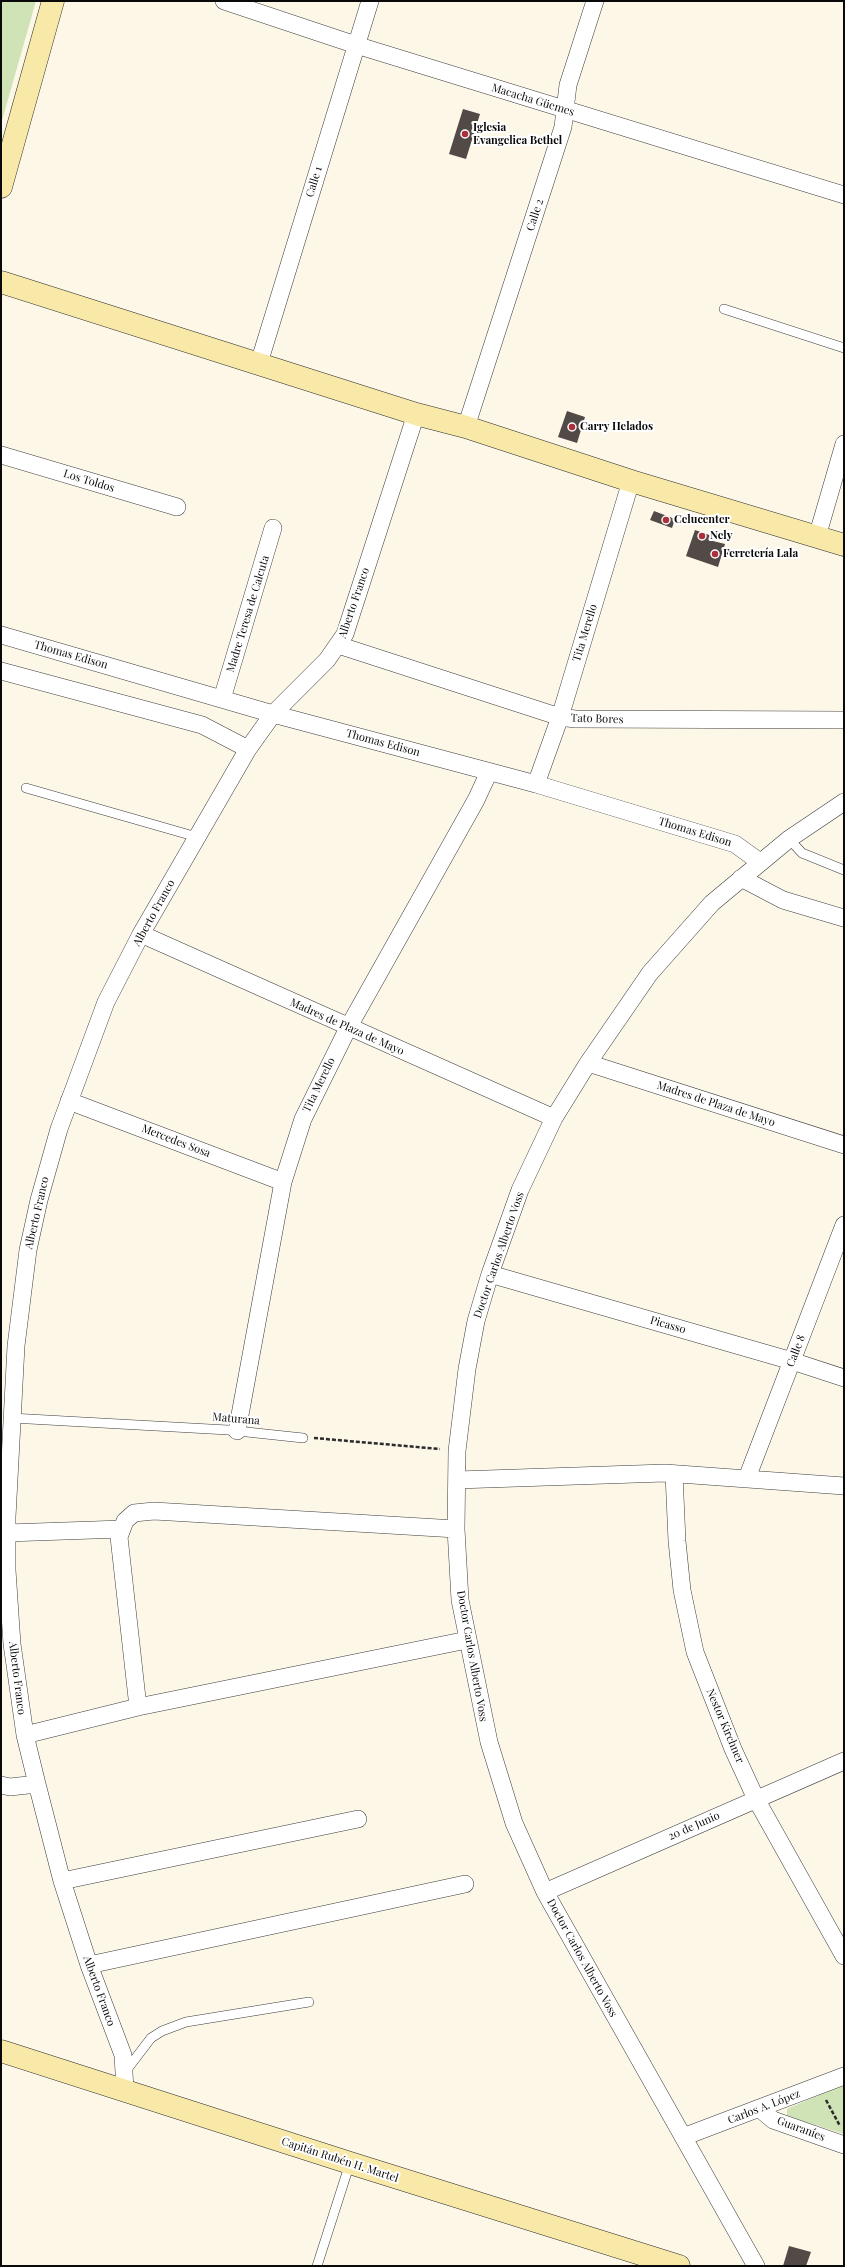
<!DOCTYPE html>
<html>
<head>
<meta charset="utf-8">
<style>
  body { margin:0 }
  #map { position:relative; width:845px; height:2267px; overflow:hidden; background:#fdf7e8; font-family:"Playfair Display",serif }
  canvas { display:block }
  .frame { position:absolute; inset:0; border:2px solid #090909; pointer-events:none }
</style>
</head>
<body>
<div id="map">
<canvas width="845" height="2267"></canvas>
<div class="frame"></div>
</div>
<script>
const context = document.querySelector('canvas').getContext('2d');
context.lineJoin = 'round';
function fillPath(path, color) { context.fillStyle = color; context.fill(path, 'evenodd'); }
const toPath = rows => new Path2D(rows.map(r => 'M' + r).join(''));
function stroke(path, color, width, dash) { context.strokeStyle = color; context.lineWidth = width; context.lineCap = dash ? 'butt' : 'round'; context.setLineDash(dash || []); context.stroke(path); }
function write(font, color, halo, rows, align = 'center') {
  context.font = font + ' "Playfair Display",serif'; context.lineWidth = 4; context.setLineDash([]); context.textBaseline = 'middle'; context.strokeStyle = halo; context.fillStyle = color; for (const [text, x, y, turn = 0] of rows) {
    context.save(); context.translate(x, y); context.rotate((+turn || 0) * Math.PI / 180); context.textAlign = isNaN(turn) ? turn : align; if (halo) context.strokeText(text, 0, 0); context.fillText(text, 0, 0); context.restore();
  }
}
fillPath(toPath([
  [1,1,36,1,1,124],
  [844,2084,844,2134,787,2116,787,2109]
]), '#d0e3b6');
fillPath(toPath([
  [463,109,480,114,466,159,449,154],
  [567,411,585,417,577,443,558,437],
  [654,511,675,519,672,528,650,520],
  [695,530,715,537,713,541,725,544,718,567,686,556],
  [789,2246,811,2252,806,2266,783,2266]
]), '#514a47');
const lane = toPath([
  [724,309,844,348],
  [26,788,197,837],
  [789,839,802,853,844,870],
  [11,1418,228,1430,303,1438],
  [125,2072,151,2038,162,2031,186,2022,309,2002],
  [317,2266,350,2163]
]);
const street = toPath([
  [224,1,356,45,844,195],
  [259,363,370,1],
  [466,427,563,127,568,85,595,1],
  [1,455,177,507],
  [817,537,844,444],
  [1,635,273,714,536,784,735,844,760,862],
  [338,645,560,717,575,719,844,720],
  [1,671,202,725,248,749],
  [222,699,273,528],
  [536,784,560,717,631,481],
  [741,878,783,900,844,918],
  [141,934,554,1118],
  [588,1063,844,1145],
  [69,1101,283,1182],
  [490,1274,792,1361,844,1378],
  [237,1431,283,1182,303,1119,348,1028,476,800,489,772],
  [674,1474,677,1541,682,1590,695,1652,733,1749,756,1799,844,1956],
  [747,1478,844,1225],
  [457,1480,665,1473,844,1486],
  [7,1533,122,1529],
  [138,1707,119,1537,125,1521,134,1513,154,1511,456,1529],
  [25,1735,138,1707,467,1640],
  [1,1785,10,1787,37,1784],
  [62,1881,358,1819],
  [545,1892,844,1761],
  [89,1965,465,1884],
  [125,2090,123,2055,89,1965,62,1881,37,1784,25,1735,12,1644,7,1570,7,1517,16,1346,28,1250,39,1200,59,1129,106,1002,141,934,248,749,273,714,327,660,345,634,416,414],
  [760,2109,773,2120,844,2145],
  [683,2137,844,2076],
  [756,2266,545,1892,514,1823,489,1742,460,1600,456,1529,457,1451,467,1369,476,1321,490,1274,520,1190,554,1118,588,1063,650,973,712,903,789,839,844,802]
]);
const secondary = toPath([
  [1,187,53,1],
  [1,282,416,414,466,427,631,481,844,545],
  [1,2051,350,2163,679,2266]
]);
stroke(lane, '#3c3c3c', 10);
stroke(street, '#3c3c3c', 18);
stroke(secondary, '#2b2b2b', 23);
stroke(toPath([
  [314,1438,440,1449],
  [826,2100,840,2126]
]), '#2b2b2b', 2.5, [4, 2]);
stroke(lane, '#fff', 9);
stroke(street, '#fff', 17);
stroke(secondary, '#f8e9a8', 22);
for (const [x, y, r, color] of [
  [465,134,4,"#ac2f3d"],
  [572,427,4,"#ac2f3d"],
  [666,520,4,"#ac2f3d"],
  [702,536,4,"#ac2f3d"],
  [715,554,4,"#ac2f3d"]
]) { const dot = new Path2D(); dot.arc(x, y, r, 0, 2 * Math.PI); context.fillStyle = color; context.fill(dot); stroke(dot, '#fff', 1.5); }
write('11px', '#090909', '#fff', [
  ["Macacha Güemes",533,100,17],
  ["Calle 1",314,182,-73],
  ["Calle 2",535,215,-72],
  ["Los Toldos",89,481,17],
  ["Alberto Franco",354,603,-71],
  ["Madre Teresa de Calcuta",248,614,-73],
  ["Tita Merello",585,633,-73],
  ["Thomas Edison",71,655,16],
  ["Tato Bores",597,719,2],
  ["Thomas Edison",383,743,15],
  ["Thomas Edison",695,832,17],
  ["Alberto Franco",154,913,-61],
  ["Madres de Plaza de Mayo",347,1027,24],
  ["Tita Merello",319,1085,-64],
  ["Madres de Plaza de Mayo",716,1104,18],
  ["Mercedes Sosa",176,1141,21],
  ["Alberto Franco",37,1213,-77],
  ["Doctor Carlos Alberto Voss",499,1255,-71],
  ["Picasso",668,1325,16],
  ["Calle 8",796,1351,-69],
  ["Maturana",236,1419,5],
  ["Doctor Carlos Alberto Voss",472,1656,80],
  ["Alberto Franco",17,1678,83],
  ["Nestor Kirchner",725,1726,67],
  ["20 de Junio",694,1826,-24],
  ["Doctor Carlos Alberto Voss",582,1958,61],
  ["Alberto Franco",99,1991,70],
  ["Carlos A. López",764,2107,-21],
  ["Guaraníes",801,2129,20],
  ["Capitán Rubén H. Martel",340,2160,18]
]);
write('bold 11px', '#090909', '#fff', [
  ["Iglesia",473,128],
  ["Evangelica Bethel",473,141],
  ["Carry Helados",580,427],
  ["Celucenter",674,520],
  ["Nely",710,536],
  ["Ferretería Lala",723,554]
], 'left');
</script>
</body>
</html>
